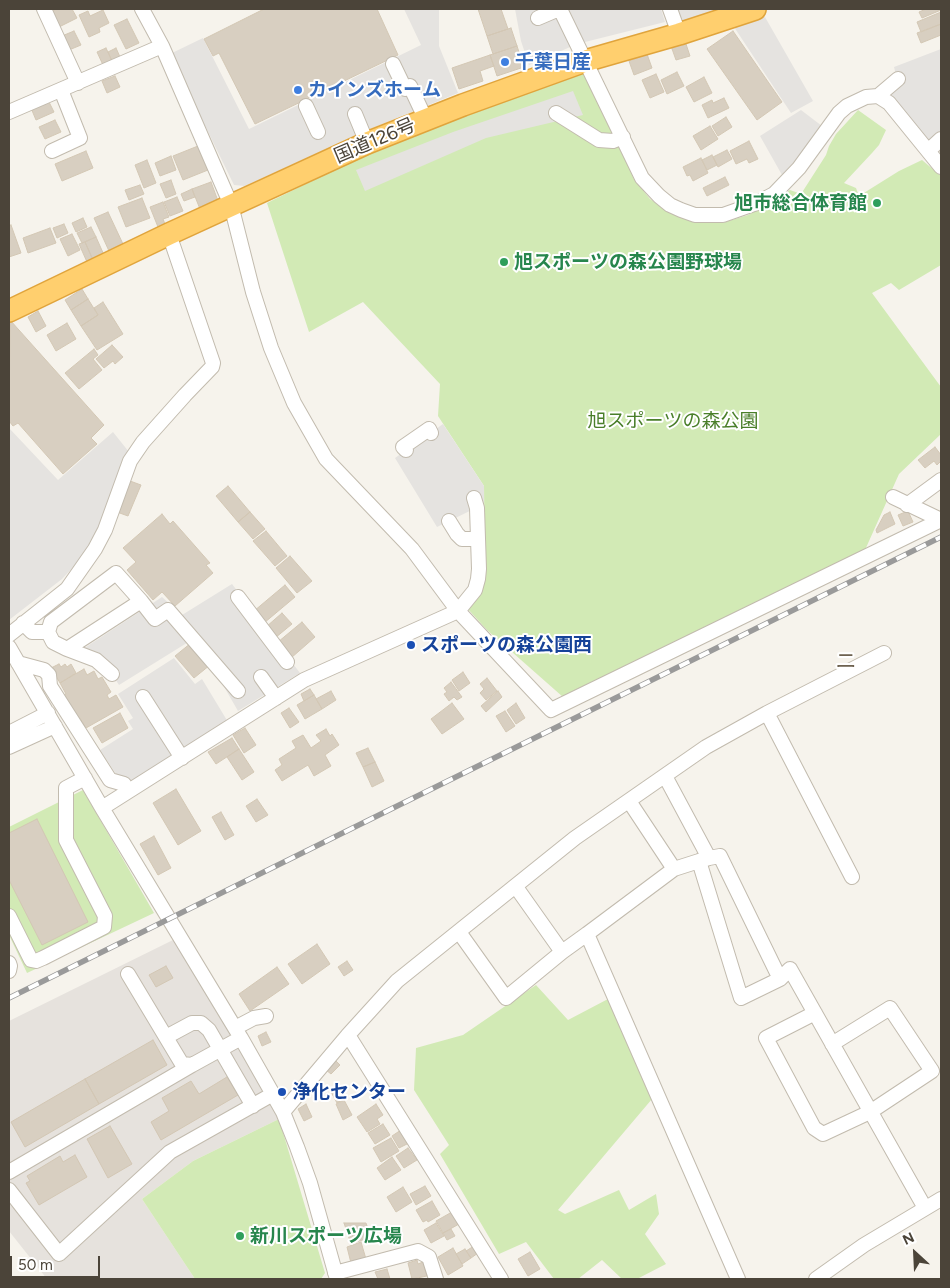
<!DOCTYPE html>
<html>
<head>
<meta charset="utf-8">
<style>
  body { margin:0 }
  #map { position:relative; width:950px; height:1288px; overflow:hidden; background:#f6f3ec; font-family:Figtree,sans-serif }
  canvas { display:block }
  .frame { position:absolute; inset:0; border:10px solid #4b4439; pointer-events:none }
  .north { position:absolute; left:890px; top:1228px; width:50px; height:50px; -webkit-text-stroke:4px #fff; paint-order:stroke; rotate:335deg; font-size:14px; font-weight:700; line-height:20px; text-align:center; color:#4b4439 }
  .north::after { content:''; display:block; margin:auto; width:18px; height:22px; background:#4b4439; clip-path:polygon(50% 0,100% 100%,50% 72%,0 100%) }
  .scale { position:absolute; left:10px; top:1256px; width:90px; height:22px; box-sizing:border-box; border:2px solid #4b4439; border-top:0; padding-left:6px; font-size:15px; line-height:18px; white-space:nowrap; color:#4b4439; -webkit-text-stroke:4px #fff; paint-order:stroke }
</style>
</head>
<body>
<div id="map">
<canvas width="950" height="1288"></canvas>
<div class="frame"></div>
<div class="north">N</div>
<div class="scale">50 m</div>
</div>
<script>
const context = document.querySelector('canvas').getContext('2d');
context.lineJoin = 'round';
function fillPath(path, color) { context.fillStyle = color; context.fill(path, 'evenodd'); }
const toPath = rows => new Path2D(rows.map(r => 'M' + r).join(''));
function stroke(path, color, width, dash) { context.strokeStyle = color; context.lineWidth = width; context.lineCap = dash ? 'butt' : 'round'; context.setLineDash(dash || []); context.stroke(path); }
function write(font, color, halo, rows, align = 'center') {
  context.font = font + ' Figtree,"Noto Sans JP",sans-serif'; context.lineWidth = 4; context.setLineDash([]); context.textBaseline = 'middle'; context.strokeStyle = halo; context.fillStyle = color; for (const [text, x, y, turn = 0] of rows) {
    context.save(); context.translate(x, y); context.rotate((+turn || 0) * Math.PI / 180); context.textAlign = isNaN(turn) ? turn : align; if (halo) context.strokeText(text, 0, 0); context.fillText(text, 0, 0); context.restore();
  }
}
fillPath(toPath([
  [173,940,268,1096,279,1119,193,1161,142,1199,195,1279,47,1279,9,1231,9,1021]
]), '#e6e2dd');
fillPath(toPath([
  [585,70,634,179,650,199,670,213,694,222,722,223,748,215,771,203,790,190,801,194,826,155,829,146,836,134,858,110,886,130,879,145,872,153,844,183,856,188,859,196,899,171,922,160,941,176,941,265,899,290,891,283,872,293,941,387,941,434,899,474,865,550,563,697,487,630,467,608,479,594,485,576,484,486,438,416,440,384,363,302,309,332,267,203,320,177,408,136],
  [83,790,154,913,27,973,9,935,9,827],
  [536,985,568,1020,608,999,652,1099,558,1210,565,1214,619,1190,629,1210,656,1194,659,1214,645,1234,666,1264,637,1279,622,1279,602,1260,578,1279,554,1279,526,1242,499,1254,440,1154,449,1145,414,1090,416,1048,463,1035],
  [279,1119,325,1273,321,1279,195,1279,142,1199,193,1161]
]), '#d2eab5');
fillPath(toPath([
  [404,9,439,9,439,46,458,93,363,132,245,186,234,185,170,54,203,38,249,129,421,45],
  [515,9,661,9,665,22,577,44,529,65,521,41],
  [675,9,719,9,680,22],
  [765,17,813,101,791,113,734,27],
  [941,49,941,156,893,97,885,91,896,75,894,67],
  [573,91,583,115,486,138,365,191,356,170,453,132],
  [801,110,822,126,795,161,782,175,760,136],
  [443,424,484,486,484,504,437,527,395,458],
  [9,428,58,480,113,432,129,452,103,519,80,560,62,579,9,620],
  [232,584,300,673,238,711,215,671,190,641,119,685,112,674,83,649,162,597,182,615],
  [174,658,195,684,202,679,228,722,126,789,100,750,133,729,128,721,133,718,118,694]
]), '#e5e3e0');
const building = toPath([
  [57,9,72,9,77,18,59,27,51,11,57,9],
  [264,9,377,9,398,55,255,124,219,53,213,56,204,39,264,9],
  [478,9,501,9,508,29,487,36,478,9],
  [926,9,941,9,941,10,922,18,919,12,926,9],
  [103,10,109,23,99,28,100,32,89,37,79,15,88,11,90,16,103,10],
  [941,12,941,24,921,32,917,22,941,12],
  [127,19,139,43,126,49,114,25,127,19],
  [941,24,941,35,921,43,917,33,941,24],
  [511,28,517,46,493,54,487,36,511,28],
  [74,31,81,45,69,50,62,36,74,31],
  [733,31,782,102,757,120,707,49,733,31],
  [685,41,690,56,676,60,671,46,685,41],
  [517,46,524,67,497,76,490,55,517,46],
  [106,48,112,61,103,65,97,52,106,48],
  [116,48,120,57,112,61,108,52,116,48],
  [647,54,652,68,634,75,629,61,647,54],
  [490,55,494,66,480,71,483,81,459,89,452,68,490,55],
  [677,72,684,86,667,94,661,80,677,72],
  [656,74,664,92,650,98,642,80,656,74],
  [115,76,120,87,107,93,102,81,115,76],
  [704,77,712,93,694,102,686,87,704,77],
  [724,98,729,108,708,118,702,105,712,100,713,103,724,98],
  [48,100,54,112,36,120,31,108,48,100],
  [726,117,732,127,718,136,712,126,726,117],
  [55,120,61,132,45,139,39,127,55,120],
  [710,126,718,139,701,150,693,136,710,126],
  [749,141,758,159,749,163,747,159,736,164,730,151,749,141],
  [198,146,208,170,183,180,173,156,198,146],
  [727,150,732,159,718,167,713,157,727,150],
  [86,151,93,168,62,181,55,164,86,151],
  [712,155,717,165,707,170,702,160,712,155],
  [171,156,176,170,160,176,155,163,171,156],
  [701,158,708,173,693,181,690,175,687,176,683,167,701,158],
  [147,160,156,183,144,188,135,165,147,160],
  [725,177,729,185,707,196,703,188,725,177],
  [171,180,176,194,166,198,160,184,171,180],
  [211,182,218,201,200,209,192,189,211,182],
  [140,185,144,194,129,200,125,190,140,185],
  [192,189,195,197,184,201,181,194,192,189],
  [177,197,183,211,170,216,164,202,177,197],
  [142,198,150,218,126,227,118,207,142,198],
  [163,202,169,217,163,219,165,224,158,227,150,207,163,202],
  [108,212,123,244,109,251,94,218,108,212],
  [83,218,87,227,76,232,72,223,83,218],
  [64,224,68,233,57,238,53,228,64,224],
  [11,225,21,253,9,257,9,226,11,225],
  [91,227,96,237,82,243,77,233,91,227],
  [50,228,56,243,28,253,23,238,50,228],
  [72,234,80,250,68,256,60,239,72,234],
  [96,237,104,255,93,260,85,242,96,237],
  [85,242,93,260,87,262,79,244,85,242],
  [82,289,88,299,71,310,65,300,82,289],
  [88,299,98,315,81,326,71,310,88,299],
  [103,302,123,334,97,350,81,326,98,315,94,308,103,302],
  [38,311,46,326,36,332,28,317,38,311],
  [10,320,104,425,91,438,97,444,63,474,18,423,13,426,9,421,10,320],
  [67,323,76,339,56,351,47,335,67,323],
  [112,345,123,357,115,364,113,361,104,368,96,359,112,345],
  [94,349,98,355,93,359,102,370,79,389,65,373,94,349],
  [935,447,941,455,941,461,937,465,934,461,925,468,918,460,935,447],
  [130,481,141,485,128,516,117,512,130,481],
  [228,486,250,512,238,522,216,496,228,486],
  [908,511,913,522,903,526,898,515,908,511],
  [250,512,265,529,253,539,238,522,250,512],
  [890,512,895,524,877,533,876,530,884,515,890,512],
  [162,514,170,524,173,521,210,563,206,565,213,573,175,606,162,592,153,600,127,570,136,562,123,548,162,514],
  [266,531,287,556,275,566,253,541,266,531],
  [290,556,312,581,297,593,276,568,290,556],
  [285,585,295,597,264,623,254,611,285,585],
  [282,613,292,624,275,638,266,627,282,613],
  [302,622,315,637,291,658,278,642,302,622],
  [191,643,210,665,194,678,175,656,191,643],
  [59,664,61,667,65,664,67,667,71,664,76,673,60,683,51,668,59,664],
  [84,669,87,675,94,671,98,679,102,677,111,692,107,695,109,699,116,695,123,707,86,728,80,718,78,719,64,695,66,694,60,683,84,669],
  [463,672,470,683,459,691,452,680,463,672],
  [487,678,497,691,486,700,480,693,484,689,480,684,487,678],
  [451,682,462,697,457,700,454,697,449,701,444,694,447,692,444,688,451,682],
  [310,689,314,695,304,701,301,694,310,689],
  [331,691,336,700,322,709,316,699,331,691],
  [498,691,502,697,486,712,481,706,498,691],
  [314,695,322,709,305,719,297,705,314,695],
  [452,703,464,719,442,734,431,719,452,703],
  [516,703,525,718,516,724,507,710,516,703],
  [289,708,299,722,290,728,281,713,289,708],
  [505,711,515,726,506,732,496,716,505,711],
  [120,713,128,728,102,743,93,728,120,713],
  [245,728,256,745,244,753,233,735,245,728],
  [326,729,330,736,332,734,339,745,325,755,331,766,314,776,308,765,282,781,275,770,282,765,279,759,296,748,292,741,303,735,311,748,321,741,316,735,326,729],
  [232,738,239,749,216,764,208,752,232,738],
  [368,748,375,762,363,767,356,753,368,748],
  [239,749,254,772,242,780,227,757,239,749],
  [375,762,384,781,372,787,363,767,375,762],
  [176,789,201,831,178,845,153,803,176,789],
  [257,799,268,815,256,822,246,806,257,799],
  [221,812,234,835,225,840,212,817,221,812],
  [37,819,88,922,42,945,9,880,9,833,37,819],
  [154,836,171,868,158,875,140,844,154,836],
  [317,944,330,964,302,984,288,964,317,944],
  [347,961,353,970,344,976,338,967,347,961],
  [166,966,173,978,156,987,149,975,166,966],
  [277,967,289,984,250,1011,239,994,277,967],
  [266,1032,271,1042,262,1046,258,1036,266,1032],
  [153,1040,167,1065,99,1104,85,1079,153,1040],
  [335,1060,340,1065,331,1074,326,1070,335,1060],
  [227,1077,238,1095,161,1140,151,1122,169,1111,162,1098,191,1081,199,1094,227,1077],
  [85,1079,99,1104,25,1147,11,1122,85,1079],
  [337,1089,342,1100,337,1103,331,1092,337,1089],
  [344,1100,352,1115,343,1120,336,1104,344,1100],
  [306,1104,312,1117,304,1121,298,1109,306,1104],
  [376,1104,383,1115,377,1119,380,1124,367,1132,357,1117,376,1104],
  [383,1124,390,1135,375,1144,368,1133,383,1124],
  [110,1126,132,1164,108,1178,87,1139,110,1126],
  [401,1130,409,1143,399,1148,392,1136,401,1130],
  [391,1138,399,1151,381,1162,373,1148,391,1138],
  [408,1148,417,1160,404,1168,396,1156,408,1148],
  [75,1155,87,1177,39,1205,26,1183,30,1181,27,1176,60,1156,63,1162,75,1155],
  [392,1157,401,1170,385,1180,377,1168,392,1157],
  [425,1186,431,1196,416,1205,410,1194,425,1186],
  [403,1187,412,1202,396,1212,387,1197,403,1187],
  [432,1201,440,1215,428,1222,427,1220,423,1222,416,1210,432,1201],
  [452,1212,459,1224,443,1233,436,1221,452,1212],
  [344,1223,366,1223,371,1237,351,1244,344,1223],
  [436,1223,444,1236,431,1243,424,1230,436,1223],
  [451,1229,455,1236,447,1240,443,1233,451,1229],
  [361,1242,366,1259,351,1263,347,1247,361,1242],
  [474,1246,478,1253,471,1258,466,1251,474,1246],
  [453,1248,463,1266,448,1275,438,1257,453,1248],
  [465,1249,471,1258,462,1264,456,1254,465,1249],
  [530,1252,540,1269,528,1276,518,1259,530,1252],
  [417,1260,418,1264,423,1262,427,1276,412,1279,408,1263,417,1260],
  [387,1269,390,1279,378,1279,375,1272,387,1269]
]);
fillPath(building, '#d8cfc1');
stroke(building, '#d3c7b4', 1);
const minor = toPath([
  [44,9,78,83],
  [142,9,162,46,231,205,253,292,271,348,294,403,326,459,412,549,458,611,551,710,941,520],
  [560,9,642,178,659,196,670,205,681,210,695,215,723,215,757,203,774,194,799,168,839,113,847,106,866,97,878,96,889,103,941,167],
  [670,9,679,34],
  [538,18,559,9],
  [393,64,405,89],
  [410,86,426,120],
  [878,96,898,79],
  [306,106,318,132],
  [9,112,162,46],
  [556,113,599,140,613,141,623,137],
  [355,114,367,143],
  [52,151,80,138,61,90],
  [928,151,941,139],
  [406,450,403,447,429,429,431,433],
  [893,497,941,520],
  [907,505,941,480],
  [449,521,457,534,462,539,478,539],
  [238,597,287,662],
  [141,601,67,649,53,642,48,632,51,622,116,573,141,601,155,619,168,610,238,691],
  [23,623,32,632,48,632],
  [9,635,67,589,95,549,105,530,130,461,143,442,185,395,212,367,213,363,169,234],
  [9,647,102,808,241,1038,283,1112,297,1147,310,1183,337,1279],
  [67,649,96,660,112,674],
  [18,663,44,670,49,675,50,686,110,780,124,784],
  [261,677,276,698],
  [143,697,182,758],
  [767,713,852,877],
  [9,733,48,713],
  [9,747,55,726],
  [665,776,709,858,699,861,741,998,780,979],
  [629,801,674,869,699,861],
  [102,808,304,680,458,611,475,590,478,579,479,569,477,508,474,498],
  [709,858,720,856,780,979,790,969,925,1208],
  [516,887,562,952],
  [9,916,31,960,36,961,43,958,104,927,105,916,66,840,66,788,85,778],
  [459,932,506,998,562,952,587,934,738,1279],
  [587,934,674,869],
  [9,963,10,966,9,971],
  [128,974,182,1064,192,1065,241,1038],
  [815,1013,766,1038,814,1128,823,1134,870,1112,932,1071,890,1008,832,1044],
  [235,1028,254,1018,266,1016],
  [348,1035,501,1279],
  [166,1037,192,1023,201,1023,209,1030,253,1106],
  [283,1112,348,1035,397,981,575,838,706,747,767,713,884,653],
  [9,1172,192,1065],
  [9,1190,59,1254,170,1152,273,1094],
  [335,1273,418,1251,429,1257,436,1279],
  [816,1279,864,1245,941,1199]
]);
const highway = toPath([
  [9,311,169,234,367,143,463,105,585,61,679,34,755,9]
]);
stroke(minor, '#c2bbae', 16);
stroke(highway, '#e0a43c', 24);
stroke(minor, '#fff', 14);
stroke(highway, '#ffcf6e', 21);
const rail = toPath([
  [9,998,941,537]
]);
stroke(rail, '#9a9a9a', 5.5);
stroke(rail, '#fff', 4, [11]);
for (const [x, y, r, color] of [
  [505,62,5,"#3f7fe0"],
  [298,90,5,"#3f7fe0"],
  [877,203,5,"#2e9e5b"],
  [504,262,5,"#2e9e5b"],
  [411,645,5,"#1a4fb4"],
  [282,1092,5,"#1a4fb4"],
  [240,1236,5,"#2e9e5b"]
]) { const dot = new Path2D(); dot.arc(x, y, r, 0, 2 * Math.PI); context.fillStyle = color; context.fill(dot); stroke(dot, '#fff', 2); }
write('bold 19px', '#366cbe', '#fff', [
  ["千葉日産",515,62],
  ["カインズホーム",308,90]
], 'left');
write('19px', '#4b4439', '#fff', [
  ["国道126号",375,141,-23]
]);
write('bold 19px', '#27864d', '#fff', [
  ["旭市総合体育館",867,203,"right"],
  ["旭スポーツの森公園野球場",514,262],
  ["新川スポーツ広場",250,1236]
], 'left');
write('19px', '#4a7f2a', '#fff', [
  ["旭スポーツの森公園",673,421]
]);
write('bold 19px', '#164399', '#fff', [
  ["スポーツの森公園西",421,645],
  ["浄化センター",292,1092]
], 'left');
write('21px', '#6e6250', '#fff', [
  ["ニ",846,662]
]);
</script>
</body>
</html>
